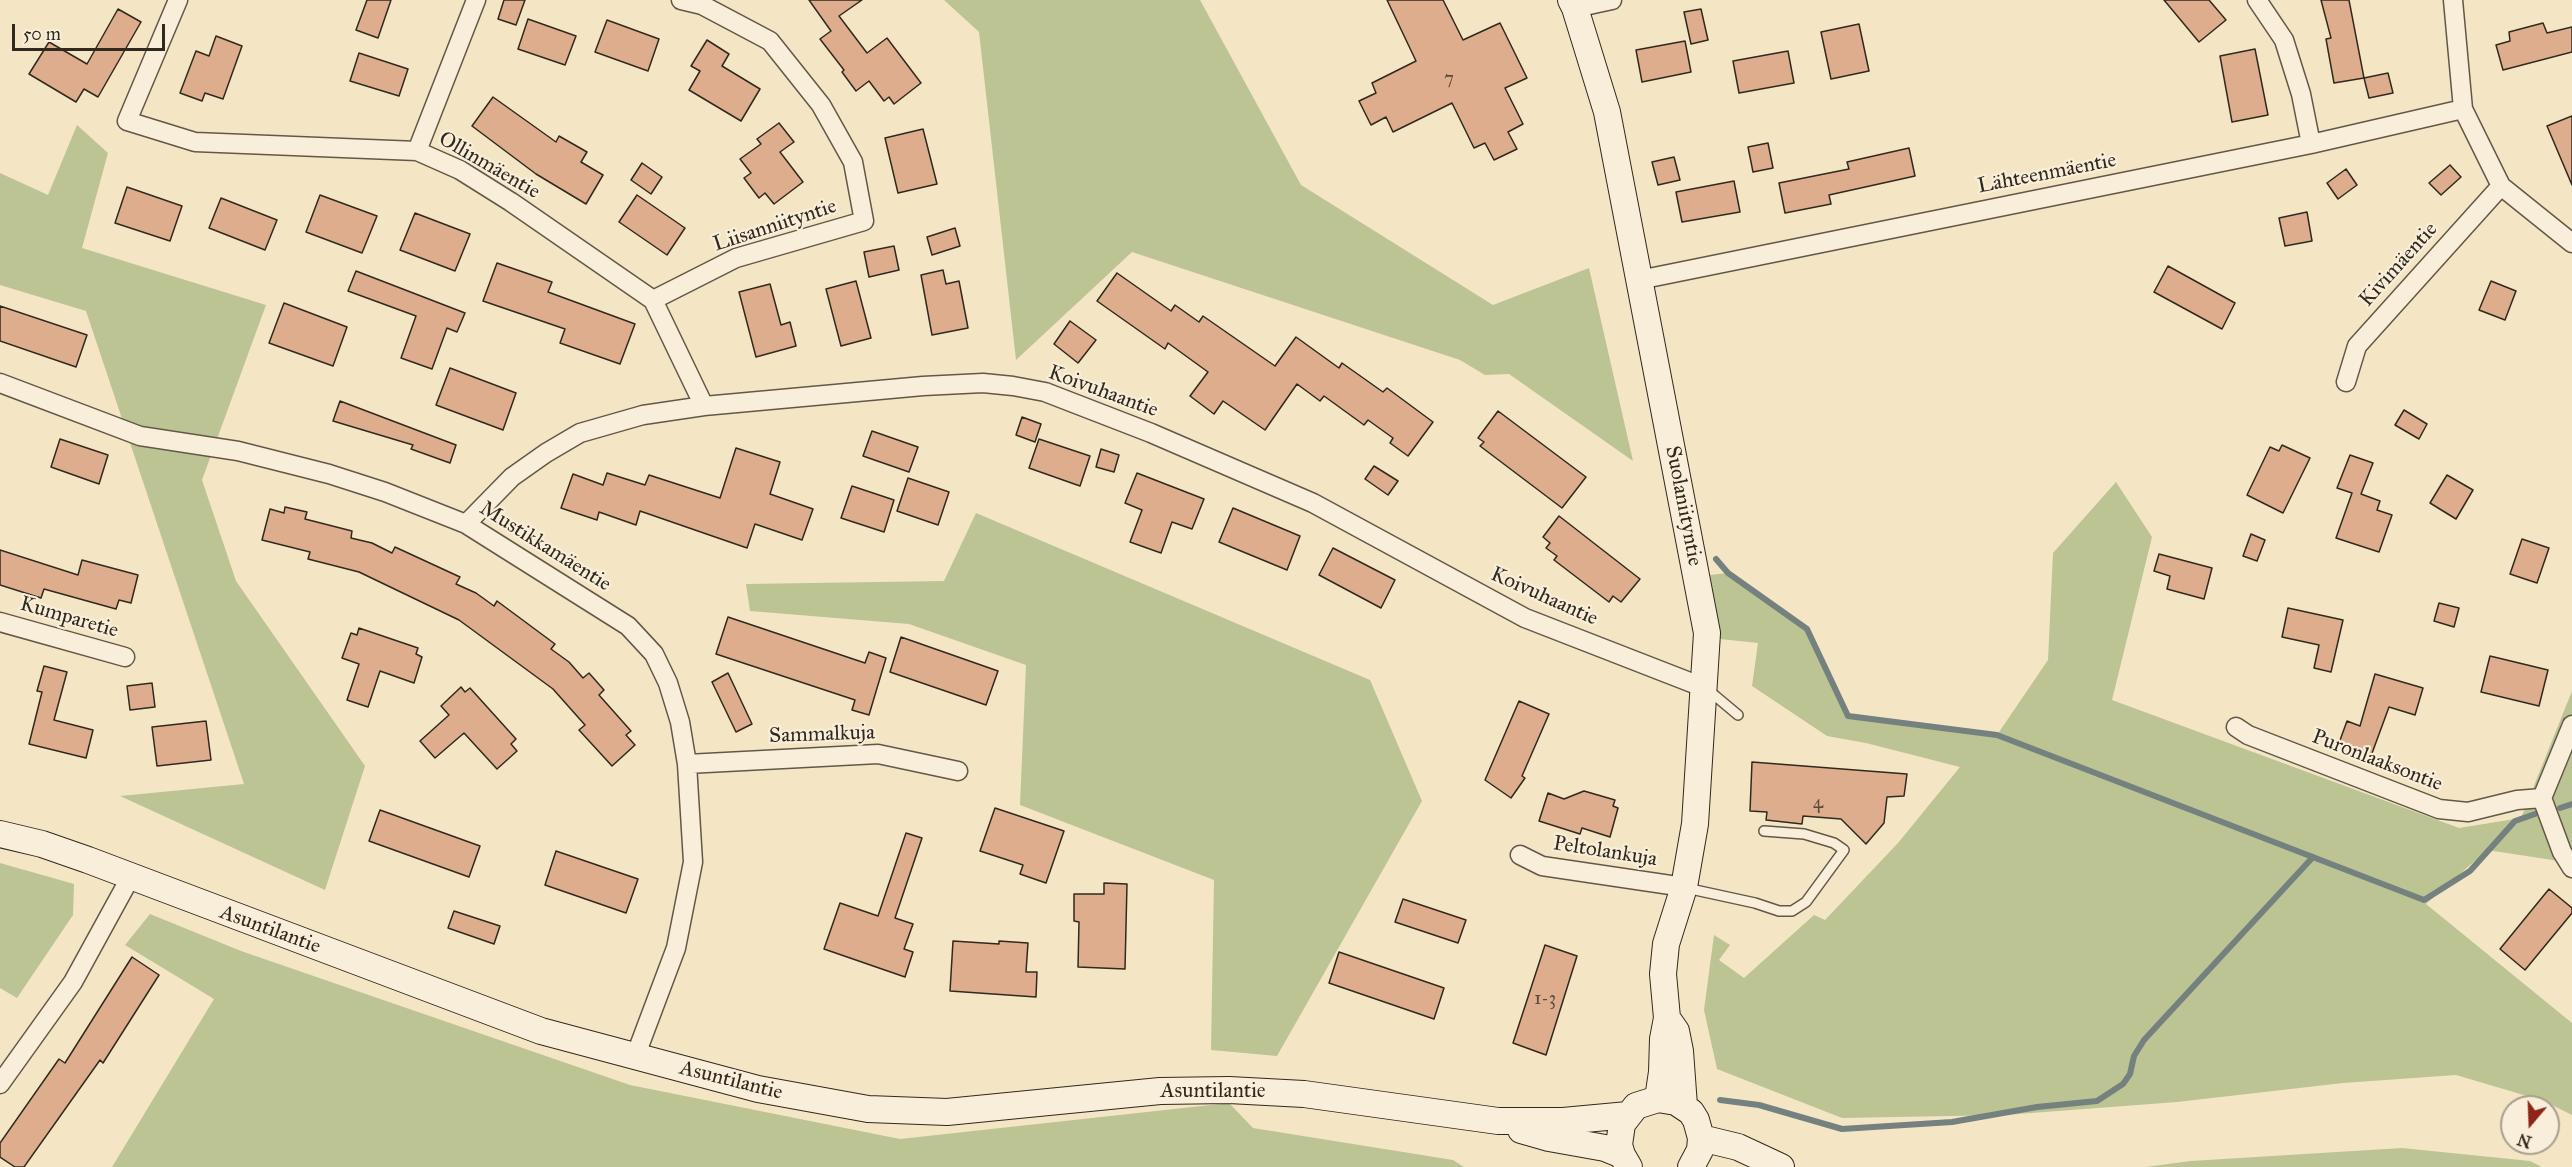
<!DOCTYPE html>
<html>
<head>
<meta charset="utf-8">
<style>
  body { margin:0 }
  #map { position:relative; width:2572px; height:1167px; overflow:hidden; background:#f4e5c5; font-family:"IM FELL Great Primer",serif }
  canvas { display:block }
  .north { position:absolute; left:2500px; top:1095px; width:60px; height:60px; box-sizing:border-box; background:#f8eed9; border:2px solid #a89f8e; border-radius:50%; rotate:199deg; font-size:16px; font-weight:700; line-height:24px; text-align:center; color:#30291e }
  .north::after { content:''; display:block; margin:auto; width:21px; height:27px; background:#8f2418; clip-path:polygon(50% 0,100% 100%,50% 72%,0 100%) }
  .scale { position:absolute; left:12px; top:24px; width:153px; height:27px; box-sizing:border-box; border:3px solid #30291e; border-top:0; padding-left:8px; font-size:18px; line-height:21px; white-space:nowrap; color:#30291e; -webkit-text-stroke:4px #f8eed9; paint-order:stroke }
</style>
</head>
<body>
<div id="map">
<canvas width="2572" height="1167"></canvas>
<div class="north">N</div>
<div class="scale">50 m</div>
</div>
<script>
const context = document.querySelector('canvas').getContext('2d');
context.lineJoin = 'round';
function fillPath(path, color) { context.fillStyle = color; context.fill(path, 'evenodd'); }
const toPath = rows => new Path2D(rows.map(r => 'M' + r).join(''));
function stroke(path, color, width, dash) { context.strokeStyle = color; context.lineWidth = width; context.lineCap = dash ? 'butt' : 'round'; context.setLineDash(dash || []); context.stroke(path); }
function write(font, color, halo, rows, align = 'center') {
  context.font = font + ' "IM FELL Great Primer",serif'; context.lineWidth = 4.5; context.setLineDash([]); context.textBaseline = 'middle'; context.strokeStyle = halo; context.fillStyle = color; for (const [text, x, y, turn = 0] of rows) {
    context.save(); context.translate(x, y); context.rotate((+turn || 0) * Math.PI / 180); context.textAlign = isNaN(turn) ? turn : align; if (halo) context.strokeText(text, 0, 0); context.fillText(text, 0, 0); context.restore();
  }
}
fillPath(toPath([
  [944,0,1200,0,1301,185,1493,305,1589,268,1633,461,1509,374,1485,375,1460,360,1132,252,1016,360,979,32],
  [77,125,108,153,82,248,266,305,202,480,236,581,365,766,325,890,120,796,244,784,86,311,0,285,0,173,48,195],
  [2116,482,2152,537,2112,700,2459,828,2521,818,2572,691,2572,863,2487,850,2426,904,2572,1023,2572,1115,2544,1101,2456,1075,2343,1083,2177,1102,2005,1115,1842,1118,1717,1069,1704,1010,1714,935,1730,945,1719,960,1744,978,1814,915,1825,920,1898,843,1960,767,1866,743,1827,736,1752,686,1758,643,1720,639,1710,575,1728,573,1807,629,1848,716,1997,735,2048,660,2053,553],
  [976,513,1370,680,1422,801,1277,1056,1211,1050,1214,880,1020,805,1026,665,909,624,750,611,746,584,944,581],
  [0,863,74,884,73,915,17,998,0,988],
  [150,914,241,951,630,1085,900,1139,1229,1103,1253,1128,1453,1160,1464,1167,112,1167,214,999,125,945],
  [2402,1148,2530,1161,2542,1167,2146,1167,2191,1161]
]), '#bcc494');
stroke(toPath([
  [1716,559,1728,573,1807,629,1848,716,1997,735,2424,900,2470,871,2515,821,2535,814],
  [2560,808,2572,804],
  [1720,1100,1759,1105,1842,1129,1952,1122,2037,1107,2097,1101,2123,1084,2130,1074,2134,1056,2144,1040,2313,857]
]), '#74817f', 6);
const building = toPath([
  [367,0,391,0,378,38,356,30,367,0],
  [504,0,525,0,516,25,498,19,504,0],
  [809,0,862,0,839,16,867,53,887,38,921,83,894,104,889,97,884,101,869,81,856,91,842,72,844,70,820,39,831,31,809,0],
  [1387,0,1443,0,1463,40,1500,23,1527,78,1505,88,1523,124,1508,132,1517,149,1494,160,1485,143,1474,148,1452,103,1393,132,1386,117,1371,125,1359,101,1376,93,1372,83,1416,61,1387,0],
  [2164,0,2209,0,2226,20,2199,42,2164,0],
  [2321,0,2349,0,2364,78,2334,83,2326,39,2331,38,2321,0],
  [118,9,141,22,98,97,84,89,76,102,29,74,49,42,87,64,118,9],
  [1701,9,1708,40,1691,44,1684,12,1701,9],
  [528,19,576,36,565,65,518,49,528,19],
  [607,20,659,39,648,71,595,52,607,20],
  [2543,23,2547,33,2572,27,2572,52,2503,70,2496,45,2510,41,2509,32,2543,23],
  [1859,24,1869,71,1831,79,1821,32,1859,24],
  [216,36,242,46,223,99,205,93,202,101,180,93,196,51,209,56,216,36],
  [707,40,729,54,722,66,760,89,741,121,689,90,700,71,691,66,707,40],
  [1685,41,1691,72,1642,82,1636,50,1685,41],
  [2255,49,2268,115,2232,122,2220,56,2255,49],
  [1788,51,1794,83,1739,93,1733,61,1788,51],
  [359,53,408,69,399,96,350,81,359,53],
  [2388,73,2393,93,2369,98,2364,78,2388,73],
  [493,97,556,142,559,136,587,152,581,162,603,175,586,204,536,174,472,126,493,97],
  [2572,116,2572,185,2547,126,2572,116],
  [779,123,794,142,780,152,803,182,774,204,765,193,759,198,744,178,751,173,740,159,761,144,757,139,779,123],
  [923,129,937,184,898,193,885,138,923,129],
  [1768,143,1773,168,1753,172,1748,147,1768,143],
  [1909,148,1915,176,1829,195,1831,204,1785,213,1779,183,1849,169,1847,162,1909,148],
  [1674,157,1680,180,1658,185,1652,162,1674,157],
  [642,163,662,177,651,194,631,180,642,163],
  [2450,165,2461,177,2441,195,2429,183,2450,165],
  [2346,169,2357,185,2338,199,2327,183,2346,169],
  [1734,181,1740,212,1682,222,1676,192,1734,181],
  [127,187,182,206,170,241,115,223,127,187],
  [320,195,377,216,362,253,306,232,320,195],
  [637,195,685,228,667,255,619,222,637,195],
  [221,198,277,220,265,250,209,228,221,198],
  [2307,212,2312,241,2285,246,2279,218,2307,212],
  [415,213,470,234,455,271,400,250,415,213],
  [955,228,960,246,932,255,927,237,955,228],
  [894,246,899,270,869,277,864,252,894,246],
  [497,263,552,282,548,292,635,324,620,364,560,343,565,329,483,301,497,263],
  [2168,266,2235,303,2222,329,2154,292,2168,266],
  [943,270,946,284,959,281,968,328,932,335,921,275,943,270],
  [356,271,465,313,457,332,447,328,432,369,401,358,416,316,348,291,356,271],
  [1117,273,1171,311,1175,305,1199,322,1203,316,1275,366,1296,337,1339,368,1342,363,1383,392,1387,388,1433,422,1408,456,1390,443,1393,438,1368,420,1364,425,1324,396,1320,401,1297,384,1265,430,1223,401,1214,414,1190,396,1208,372,1168,343,1165,349,1097,301,1117,273],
  [856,281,871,338,841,346,826,289,856,281],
  [2491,281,2516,291,2505,320,2479,310,2491,281],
  [770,284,781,325,790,322,796,346,756,357,739,292,770,284],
  [284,303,347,327,333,366,269,343,284,303],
  [0,306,87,335,76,367,0,341,0,306],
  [1070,321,1096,340,1078,363,1054,344,1070,321],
  [450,368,516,393,503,430,436,405,450,368],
  [340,401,456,445,450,463,411,449,413,445,333,421,340,401],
  [2404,410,2427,424,2419,439,2395,425,2404,410],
  [1498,411,1586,477,1562,508,1480,446,1484,442,1478,438,1498,411],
  [1022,417,1041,424,1035,442,1016,435,1022,417],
  [872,431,918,447,909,472,863,456,872,431],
  [60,439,108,455,99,484,51,467,60,439],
  [1039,439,1090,456,1080,486,1029,468,1039,439],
  [2282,445,2310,458,2283,513,2247,495,2270,447,2279,451,2282,445],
  [736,448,780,462,770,494,813,509,802,540,755,524,747,548,640,511,636,525,599,512,597,520,561,508,573,474,603,485,607,473,645,485,649,475,720,498,736,448],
  [1101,449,1119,455,1114,472,1096,467,1101,449],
  [2350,455,2373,463,2361,494,2380,501,2377,510,2392,515,2379,552,2336,538,2352,493,2337,488,2350,455],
  [1374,466,1398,481,1388,495,1365,479,1374,466],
  [1137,473,1204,499,1192,529,1172,522,1161,553,1130,542,1142,510,1125,503,1137,473],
  [2447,475,2473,490,2456,519,2430,503,2447,475],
  [908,478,949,492,938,525,897,511,908,478],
  [852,486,894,500,884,532,841,518,852,486],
  [285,507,307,512,305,519,352,531,351,538,372,543,392,553,395,547,460,577,456,584,476,593,494,606,497,601,555,644,551,649,569,662,583,678,589,673,604,690,599,695,631,731,626,735,635,745,612,766,579,730,585,725,553,689,459,620,359,572,308,559,310,552,262,540,270,509,284,513,285,507],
  [1233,508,1300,536,1287,570,1219,542,1233,508],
  [1559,516,1640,579,1621,602,1613,596,1609,602,1554,560,1557,556,1546,548,1550,543,1543,537,1559,516],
  [2251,534,2265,540,2257,561,2243,556,2251,534],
  [2522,539,2549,548,2537,583,2510,574,2522,539],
  [1333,548,1395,580,1381,608,1319,575,1333,548],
  [0,550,78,575,82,560,138,575,131,603,119,600,116,609,44,589,41,598,0,585,0,550],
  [2159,554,2212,568,2204,599,2167,589,2170,576,2154,571,2159,554],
  [2439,603,2459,608,2454,627,2434,621,2439,603],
  [2288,608,2343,620,2331,672,2314,668,2319,645,2282,637,2288,608],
  [728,617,865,663,869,652,886,658,869,715,852,710,855,700,716,654,728,617],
  [359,628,418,648,416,654,422,657,414,683,380,671,368,707,347,700,359,664,342,658,351,633,357,635,359,628],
  [901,637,998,671,986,705,890,672,901,637],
  [2490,656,2548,670,2539,706,2481,692,2490,656],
  [44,666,67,672,54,720,93,730,86,758,29,744,42,692,37,691,44,666],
  [728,673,752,724,736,732,712,682,728,673],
  [2375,674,2423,688,2415,715,2389,707,2371,756,2339,743,2347,721,2360,726,2375,674],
  [152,683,155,707,130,710,127,686,152,683],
  [461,687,465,692,470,688,516,739,511,744,517,751,497,769,464,733,435,758,420,741,449,715,441,706,461,687],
  [1519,701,1549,714,1522,776,1525,778,1511,798,1485,780,1519,701],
  [206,721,211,760,157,766,152,727,206,721],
  [1752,762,1907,774,1904,796,1887,797,1884,823,1866,844,1841,819,1803,816,1802,824,1766,820,1767,812,1750,811,1752,762],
  [1584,791,1615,800,1613,806,1618,808,1610,837,1582,828,1580,834,1539,821,1548,793,1564,799,1584,791],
  [995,808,1064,831,1046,883,1020,874,1023,865,980,851,995,808],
  [380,810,480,846,469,877,369,841,380,810],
  [906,833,922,838,895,918,913,924,904,949,913,952,905,977,824,949,840,903,878,916,906,833],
  [556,851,638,879,626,913,545,885,556,851],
  [1104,883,1127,884,1125,969,1078,967,1079,922,1074,921,1074,894,1104,894,1104,883],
  [2549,889,2572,908,2572,913,2525,970,2500,949,2549,889],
  [1403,899,1466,920,1458,943,1395,922,1403,899],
  [454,911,500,926,494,944,448,928,454,911],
  [953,941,999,944,999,941,1028,943,1026,972,1037,972,1036,997,950,991,953,941],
  [1545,945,1577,956,1546,1055,1513,1043,1545,945],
  [1339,952,1444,988,1434,1019,1329,983,1339,952],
  [132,957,159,975,103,1063,100,1060,24,1167,15,1167,0,1157,0,1143,59,1059,65,1063,132,957]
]);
fillPath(building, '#ddad8d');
stroke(building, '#30291e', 1.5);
const lane = toPath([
  [1707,689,1738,715],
  [1686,888,1755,903,1779,911,1792,911,1806,902,1844,850,1834,843,1804,834,1764,831]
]);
const street = toPath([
  [178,0,127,121,195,142,417,151,460,170,511,202,653,300,704,406],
  [2257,0,2284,40,2301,94,2311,144],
  [2453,0,2463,109,2501,186,2572,243],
  [1575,8,1612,0],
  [417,151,476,0],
  [1639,280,2311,144,2463,109],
  [653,300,736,258,864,221,853,162,821,105,770,41,702,5,681,0],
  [2346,382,2357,346,2501,186],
  [0,383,140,436,238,451,329,474,385,492,466,524,628,626,654,654,668,683,680,722,687,764,693,862,676,948,635,1057],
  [466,524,512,477,546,453,580,433,643,415,704,406,923,386,983,383,1013,386,1045,392,1151,433,1313,503,1525,618,1705,688],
  [0,622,125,657],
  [2572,725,2542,798,2562,852,2572,868],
  [2236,727,2248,735,2439,809,2468,812,2517,800,2542,798],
  [687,764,878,754,958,771],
  [1520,855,1542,866,1684,887],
  [0,1084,73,982,130,878]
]);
const secondary = toPath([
  [1571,0,1575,8,1607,112,1707,633,1695,824,1684,887,1666,944,1663,974,1667,1018,1663,1039,1662,1072,1658,1099],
  [0,834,42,844,88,860,541,1031,758,1089,868,1109,947,1112,1160,1091,1229,1090,1304,1094,1498,1121,1563,1121,1628,1115],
  [1669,1021,1676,1031,1680,1051,1684,1106],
  [1521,1130,1549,1138,1605,1148,1622,1155],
  [1701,1138,1738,1147,1781,1167],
  [1629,1167,1622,1155,1619,1145,1622,1124,1636,1106,1658,1099,1676,1102,1691,1112,1696,1120,1701,1138,1700,1150,1691,1167]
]);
stroke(lane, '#615848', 12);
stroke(street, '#615848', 21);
stroke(secondary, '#30291e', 28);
stroke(lane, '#f8eed9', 9);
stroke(street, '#f8eed9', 18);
stroke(secondary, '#f8eed9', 26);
write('18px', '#5b4a3a', null, [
  ["7",1449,80],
  ["4",1818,804],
  ["1-3",1545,1000]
]);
write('21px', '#30291e', '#f8eed9', [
  ["Ollinmäentie",489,166,30],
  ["Lähteenmäentie",2047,174,-11],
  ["Liisanniityntie",775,226,-18],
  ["Kivimäentie",2399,265,-48],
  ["Koivuhaantie",1103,392,20],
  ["Suolaniityntie",1683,506,79],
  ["Mustikkamäentie",545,547,32],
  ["Koivuhaantie",1544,597,24],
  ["Kumparetie",69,618,16],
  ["Sammalkuja",822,735,-2],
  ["Puronlaaksontie",2377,761,21],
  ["Peltolankuja",1605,852,9],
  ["Asuntilantie",270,930,20],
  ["Asuntilantie",731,1081,14],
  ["Asuntilantie",1213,1092]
]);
</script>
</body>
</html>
